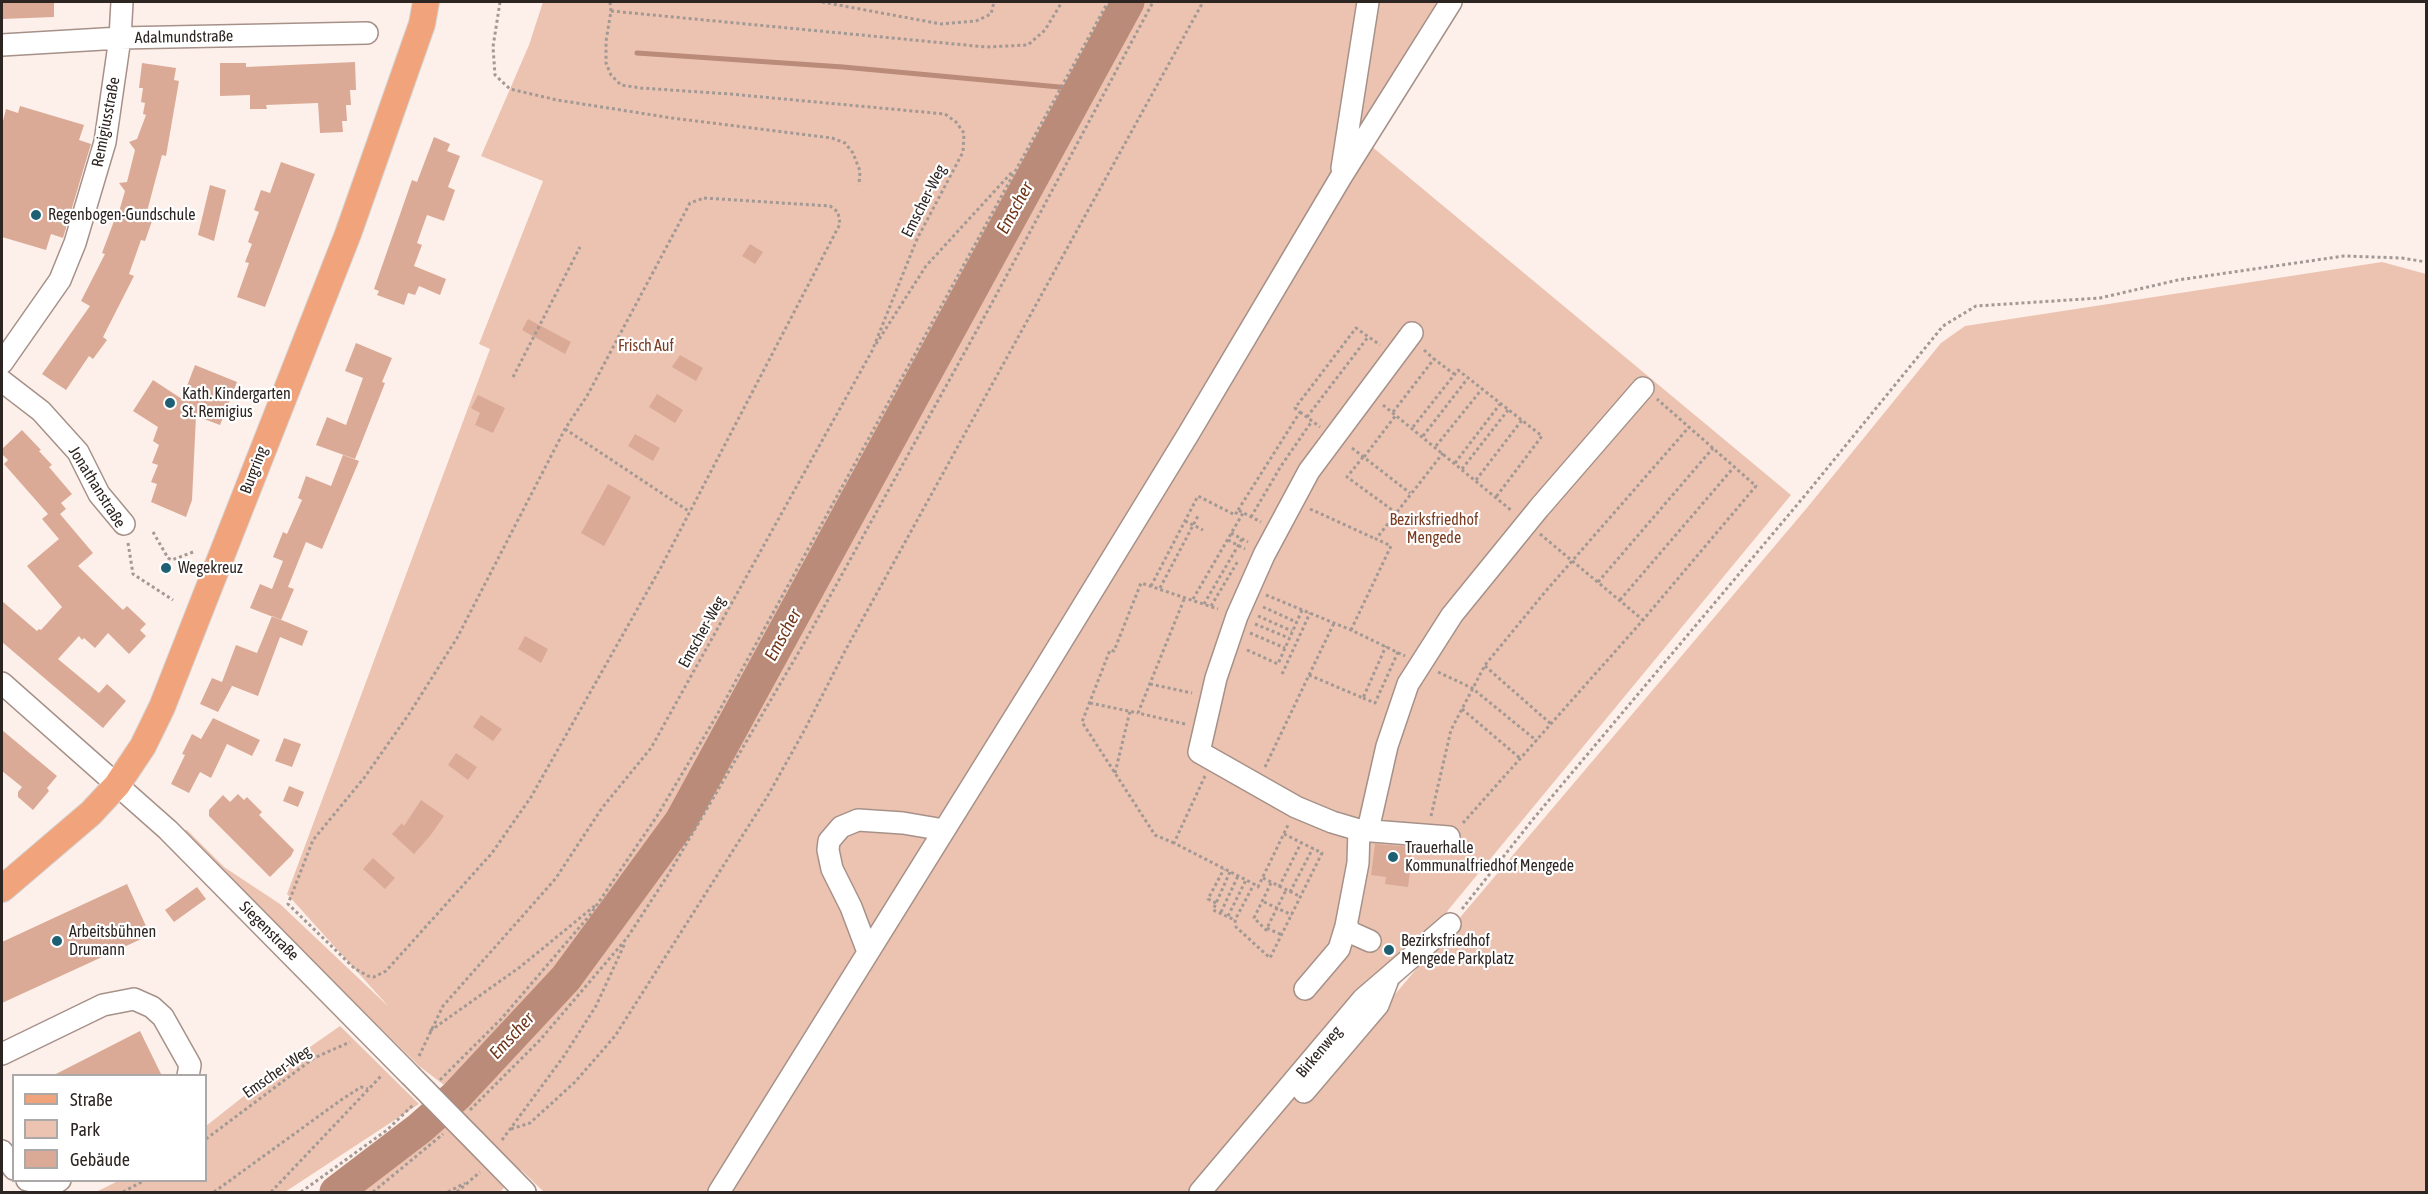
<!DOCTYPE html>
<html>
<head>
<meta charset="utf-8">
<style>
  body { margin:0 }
  #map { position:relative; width:2428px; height:1194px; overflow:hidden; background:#fdf0ea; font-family:"Asap Condensed",sans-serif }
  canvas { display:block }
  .frame { position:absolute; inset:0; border:3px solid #2d2522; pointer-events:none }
  .legend { position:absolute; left:12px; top:1074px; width:195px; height:108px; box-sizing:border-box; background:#fff; border:2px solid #aba8a7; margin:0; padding:8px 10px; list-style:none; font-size:18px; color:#2d2522 }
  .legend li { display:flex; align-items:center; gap:12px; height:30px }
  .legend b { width:30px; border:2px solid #aba8a7 }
</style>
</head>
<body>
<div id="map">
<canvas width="2428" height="1194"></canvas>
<div class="frame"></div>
<ul class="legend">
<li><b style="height:8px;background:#f1a47b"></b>Straße</li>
<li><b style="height:16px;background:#ecc3b1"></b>Park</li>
<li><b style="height:16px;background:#daaa96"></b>Gebäude</li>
</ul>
</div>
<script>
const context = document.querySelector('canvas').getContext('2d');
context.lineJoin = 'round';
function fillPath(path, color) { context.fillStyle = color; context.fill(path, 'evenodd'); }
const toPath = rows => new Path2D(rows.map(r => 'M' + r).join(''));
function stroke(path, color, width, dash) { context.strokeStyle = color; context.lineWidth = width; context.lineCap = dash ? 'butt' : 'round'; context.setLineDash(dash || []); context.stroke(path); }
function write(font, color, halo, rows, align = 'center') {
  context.font = font + ' "Asap Condensed",sans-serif'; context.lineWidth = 4.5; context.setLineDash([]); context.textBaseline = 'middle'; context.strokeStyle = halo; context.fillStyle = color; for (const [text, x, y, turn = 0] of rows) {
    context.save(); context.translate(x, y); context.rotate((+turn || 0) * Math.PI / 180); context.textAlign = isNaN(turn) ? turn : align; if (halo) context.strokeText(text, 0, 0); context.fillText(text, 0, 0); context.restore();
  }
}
fillPath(toPath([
  [543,2,1455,2,1370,145,1791,495,1449,909,1385,1006,1806,509,1941,343,1965,326,2382,262,2426,274,2426,1192,544,1192,521,1170,501,1191,502,1192,336,1192,420,1128,456,1096,566,978,625,897,444,1085,419,1066,181,831,187,830,224,867,280,904,389,1007,287,894,490,349,479,344,543,181,481,156,529,45],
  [340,1026,419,1104,285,1192,96,1192,118,1181,206,1180,206,1126,277,1070]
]), '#ecc3b1');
stroke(toPath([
  [637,53,843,67,1081,89]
]), '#ba8b78', 5);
stroke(toPath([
  [336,1192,420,1128,456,1096,566,978,681,821,1128,2]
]), '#ba8b78', 33);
fillPath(toPath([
  [2,2,54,2,54,17,2,19],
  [355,62,356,90,350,90,351,105,346,105,347,121,342,121,343,132,320,133,318,103,266,105,267,109,250,109,250,95,220,96,220,63,246,63,246,67],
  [142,63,176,68,174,80,179,81,166,156,162,155,145,219,152,221,145,241,141,240,129,274,134,276,103,337,107,340,93,359,89,356,66,390,42,374,90,306,81,301,105,254,102,253,114,221,116,222,125,191,119,183,127,182,135,150,129,142,137,139,146,115,143,114,145,103,141,102,143,88,139,88],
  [20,106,84,125,79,140,91,144,63,238,51,234,46,250,2,237,2,125,6,109,18,113],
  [434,137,450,144,447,151,460,156,448,187,455,190,444,221,427,215,417,243,422,245,414,266,446,279,440,295,419,286,415,295,408,293,404,305,377,295,379,291,374,289,412,180,417,182],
  [281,162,315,174,265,307,237,297,249,263,245,262,252,244,248,242,259,212,254,210,261,190,270,193],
  [210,185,226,190,214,241,198,235],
  [750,244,763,252,755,264,742,256],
  [528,319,571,342,565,354,522,330],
  [356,343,392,358,382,382,385,383,355,459,316,445,327,417,346,425,363,378,345,371],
  [680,355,703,368,696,381,672,367],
  [195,365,237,382,220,425,196,416,192,500,186,517,151,502,157,484,151,482,158,465,152,463,159,445,153,441,158,427,133,411,153,380,182,399],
  [657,394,683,410,675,423,649,407],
  [478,395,505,408,493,433,475,425,480,413,471,408],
  [22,430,41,450,39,451,52,465,49,467,72,494,61,503,66,509,60,514,93,553,78,566,123,610,127,606,146,624,140,630,146,636,129,654,108,633,95,648,84,638,82,640,79,636,58,659,99,693,107,684,126,701,103,728,2,642,2,601,37,631,39,629,41,630,62,607,27,566,59,539,42,519,48,514,4,464,8,460,2,454,2,449],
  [635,434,660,448,653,461,628,446],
  [343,455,359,461,322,549,306,542,288,587,294,589,281,620,250,608,260,584,272,589,283,561,273,557,283,532,287,534,302,500,298,498,306,476,331,486],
  [608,484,631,497,604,546,581,533],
  [272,616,308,631,302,646,280,637,258,696,222,682,236,645,257,653],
  [525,636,548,649,541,663,518,649],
  [212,678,232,686,218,712,200,704],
  [481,715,502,729,493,741,473,727],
  [213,718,260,740,252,756,227,744,211,778,200,772,189,793,171,784,185,755,182,754,192,734,201,739],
  [2,730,57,776,47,788,49,791,33,810,18,797,18,792,22,787,2,771],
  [284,738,301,744,292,767,275,761],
  [456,753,477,767,468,780,448,765],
  [289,786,304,792,298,807,283,801],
  [238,794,244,800,247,797,262,812,259,815,294,850,291,856,270,877,209,816,209,810,223,795,230,802],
  [421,800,444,816,430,836,414,854,392,834,402,823,404,826],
  [1375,844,1413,847,1408,887,1385,884,1386,877,1371,875],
  [373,858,395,878,385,889,363,869],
  [127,884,150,935,2,1003,2,942],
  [197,887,206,899,174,922,165,910],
  [140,1031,162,1076,52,1076,95,1054]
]), '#daaa96');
const minor = toPath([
  [2,45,120,38,367,33],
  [1342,168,1368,2],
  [1412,333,1309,471,1264,555,1237,616,1216,678,1199,752,1296,807,1332,822,1359,830,1449,837],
  [2,363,60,280,75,243,105,142,120,38,122,2],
  [2,381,41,411,78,452,99,494,124,524],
  [2,683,168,830,410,1075],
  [1359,830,1358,863,1346,926,1352,933,1370,941],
  [1368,830,1387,746,1408,684,1452,615,1539,508,1643,388],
  [868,952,851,907,832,869,828,850,829,841,841,827,858,820,903,823,944,830],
  [1305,989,1339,949,1346,926],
  [2,1054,103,1005,134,999,152,1007,163,1017,190,1065,188,1076],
  [1304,1092,1378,1005,1387,982],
  [475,1141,525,1192],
  [2,1151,14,1169],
  [27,1180,52,1185,60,1180],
  [719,1192,1039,678,1189,433,1341,177,1451,2],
  [1200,1192,1363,999,1450,924]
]);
const major = toPath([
  [2,889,91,813,117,785,143,746,162,707,348,234,422,24,426,2]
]);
stroke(minor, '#a69189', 24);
stroke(major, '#d5d3d3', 28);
stroke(toPath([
  [500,2,493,47,495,75,510,89,557,100,672,118,832,138,845,143,853,153,860,171,859,185],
  [822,2,941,24,976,21,991,14,994,2],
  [611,11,986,47,1028,45,1045,30,1062,2],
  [704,198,830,206,838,212,840,224,660,569,531,797,492,853,386,971,374,977,368,976,354,968,288,904,313,840,364,778,409,714,457,638,565,429,587,396,690,203,704,198],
  [876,344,926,266,1013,171],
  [1424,350,1434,359],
  [513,377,580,247],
  [1383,405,1512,511],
  [1300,412,1320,427],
  [1393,412,1434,359,1454,374],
  [1307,417,1368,337],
  [1413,427,1458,370,1542,436,1496,497],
  [565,429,690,512],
  [1423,436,1468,378],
  [1436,446,1482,389],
  [1352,448,1410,493],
  [1363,457,1347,477,1395,512],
  [1364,457,1396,415],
  [1455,463,1500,404],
  [1462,469,1508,410],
  [1476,480,1522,420],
  [1310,509,1376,539],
  [1238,510,1300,412,1295,408,1356,328,1380,345],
  [1251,517,1281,466,1312,421],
  [1185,521,1203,530],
  [153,532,168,558,172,560,193,552],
  [1231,533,1248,542],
  [1540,534,1643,620],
  [1228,540,1245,549],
  [128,543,133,574,173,600],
  [1598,582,1713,448],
  [1151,586,1198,496,1235,515,1238,510,1261,522],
  [1160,588,1199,514],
  [1266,595,1351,630,1405,656],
  [1193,599,1243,513],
  [1620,600,1734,467],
  [1204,604,1242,539],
  [1211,606,1238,561],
  [1263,607,1296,622],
  [1258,616,1292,631],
  [1255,624,1289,638],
  [1351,630,1391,546,1376,539,1443,453],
  [1250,633,1285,648],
  [1247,650,1278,664,1302,610],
  [1485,666,1551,724],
  [1438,672,1472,688,1537,741],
  [1282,674,1310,613],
  [1309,675,1363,698,1386,646],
  [1150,684,1192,693],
  [1363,698,1375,703,1398,652],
  [1090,703,1138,713],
  [1462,709,1521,759],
  [1185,724,1138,713,1185,597],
  [1265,767,1334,623],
  [1115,773,1130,711],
  [1205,776,1174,843,1254,884],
  [1431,816,1451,730,1485,665,1545,592,1689,427],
  [1463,823,1643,620,1756,486,1657,399],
  [1284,834,1322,853,1270,958,1236,927,1235,920,1254,884,1258,887,1288,825],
  [1174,843,1155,835,1082,722,1110,650,1114,651,1141,583,1218,609],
  [1230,872,1213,910,1235,920],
  [1263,878,1301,897],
  [1271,883,1254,918,1266,930,1286,890],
  [1279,887,1301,843],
  [1290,892,1313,848],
  [1264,902,1292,915],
  [1216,903,1208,899,1224,869],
  [1462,909,1534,818,1807,493,1943,326,1976,306,2100,298,2178,280,2344,256,2402,258,2426,262],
  [1221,912,1238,876],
  [1228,916,1246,880],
  [1267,928,1282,935],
  [430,1031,520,967,597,904],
  [419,1056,443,1006,556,878,602,808,651,748,872,351,917,239,963,152,964,133,956,122,945,114,730,94,641,88,621,85,611,75,606,63,606,41,611,11,610,2],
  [440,1080,502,1018,590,915,657,816,717,715,1108,2],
  [470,1110,540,1040,627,938,668,875,803,645,993,301,1153,2],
  [511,1129,530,1123,575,1082,615,1036,767,797,804,731,845,651,1203,2],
  [206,1139,314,1058,350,1042],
  [502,1140,564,1056,596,1006,625,943],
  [123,1192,145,1180],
  [214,1192,341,1100,361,1087,368,1089],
  [271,1192,382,1075],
  [301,1192,387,1130,413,1105],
  [373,1192,443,1134],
  [448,1192,465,1183],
  [457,1192,480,1172]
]), '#a39994', 3, [3, 3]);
stroke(minor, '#fff', 21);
stroke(major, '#f1a47b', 26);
const minorBridge = toPath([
  [410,1075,475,1141]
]);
stroke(minorBridge, '#a69189', 24, []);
stroke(minorBridge, '#fff', 21);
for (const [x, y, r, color] of [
  [36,215,6,"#1f5f74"],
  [170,403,6,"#1f5f74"],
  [166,568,6,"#1f5f74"],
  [1393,857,6,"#1f5f74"],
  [57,941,6,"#1f5f74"],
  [1389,950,6,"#1f5f74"]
]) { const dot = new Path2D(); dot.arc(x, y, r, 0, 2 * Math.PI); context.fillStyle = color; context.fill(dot); stroke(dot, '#fff', 2); }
write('16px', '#2d2522', '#fff', [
  ["Adalmundstraße",184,37,-1],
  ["Remigiusstraße",106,122,-79],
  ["Emscher-Weg",924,201,-63],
  ["Burgring",254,470,-69],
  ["Jonathanstraße",97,487,58],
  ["Emscher-Weg",702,632,-61],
  ["Siegenstraße",269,931,45],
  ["Birkenweg",1319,1052,-50],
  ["Emscher-Weg",277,1072,-35]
]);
write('16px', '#2d2522', '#fff', [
  ["Regenbogen-Gundschule",48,215],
  ["Kath. Kindergarten",182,394],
  ["St. Remigius",182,412],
  ["Wegekreuz",178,568],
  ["Trauerhalle",1405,848],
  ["Kommunalfriedhof Mengede",1405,866],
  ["Arbeitsbühnen",69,932],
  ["Drumann",69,950],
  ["Bezirksfriedhof",1401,941],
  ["Mengede Parkplatz",1401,959]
], 'left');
write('16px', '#793c21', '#fff', [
  ["Frisch Auf",646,346],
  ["Bezirksfriedhof",1434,520],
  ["Mengede",1434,538]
]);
write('italic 18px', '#713519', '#fff', [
  ["Emscher",1015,208,-61],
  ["Emscher",783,635,-61],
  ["Emscher",512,1036,-47]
]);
</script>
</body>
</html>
